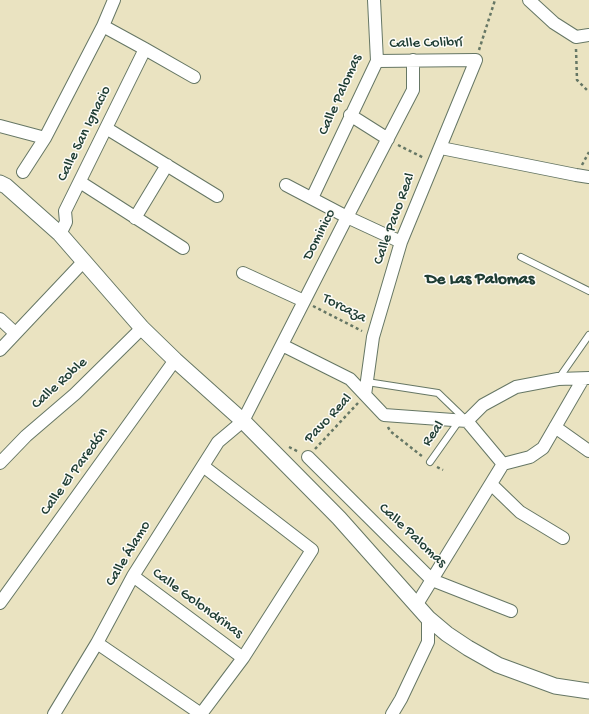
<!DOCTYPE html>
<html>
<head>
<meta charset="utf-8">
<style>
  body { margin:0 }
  canvas { display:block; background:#eae3c1 }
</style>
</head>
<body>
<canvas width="589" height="714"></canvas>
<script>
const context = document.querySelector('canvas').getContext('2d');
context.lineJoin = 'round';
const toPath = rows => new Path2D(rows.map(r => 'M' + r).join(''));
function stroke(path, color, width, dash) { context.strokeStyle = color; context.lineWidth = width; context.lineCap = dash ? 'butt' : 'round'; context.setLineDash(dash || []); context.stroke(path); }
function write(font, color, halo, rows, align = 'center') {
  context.font = font + ' "Gochi Hand",sans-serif'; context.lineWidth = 3; context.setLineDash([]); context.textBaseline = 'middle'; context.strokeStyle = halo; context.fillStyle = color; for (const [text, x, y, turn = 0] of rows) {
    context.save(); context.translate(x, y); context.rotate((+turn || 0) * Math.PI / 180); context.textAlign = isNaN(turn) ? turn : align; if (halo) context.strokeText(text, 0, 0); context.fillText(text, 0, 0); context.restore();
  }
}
const service = toPath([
  [521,257,589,291],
  [559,378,589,335],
  [367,382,438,393,466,420],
  [430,462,459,421]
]);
const minor = toPath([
  [529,0,554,23,576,37,589,35],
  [103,26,145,49,194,77],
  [350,115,388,139],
  [0,126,45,138],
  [106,128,217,196],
  [441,148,576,175,589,177],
  [23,172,45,138,103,26,114,0],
  [80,182,183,248],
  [286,185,347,217,401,242],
  [312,198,377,61,374,0],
  [135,218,167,165],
  [60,234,66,222,65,211,145,49],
  [243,273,304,301],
  [0,319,15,333],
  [282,345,350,379,384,415,467,421,483,405,516,387,558,379,589,378],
  [0,350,84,261],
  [365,395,373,337,401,242,476,60,377,61],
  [467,421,503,464],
  [555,427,589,451],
  [308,457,432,580,511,611],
  [0,463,26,436,75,394,142,328],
  [491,484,520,512,563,538],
  [133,576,243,658],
  [0,603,175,360],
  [417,604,503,464,530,457,543,448,583,379],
  [97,643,201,714],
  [54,714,97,643,133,576,218,442,243,421,347,217,413,90,413,60],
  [201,714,243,658,312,550,203,466],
  [392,714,401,699,428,642,428,618]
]);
const tertiary = toPath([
  [0,183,6,186,60,234,142,328,175,360,243,421,339,518,428,618,447,634,468,648,498,665,555,686,589,691]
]);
stroke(service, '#667765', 8);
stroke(minor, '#667765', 14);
stroke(tertiary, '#667765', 17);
stroke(toPath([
  [576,49,577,80,589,92],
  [479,50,495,0],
  [398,145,424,158],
  [582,165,589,152],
  [313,306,362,331],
  [388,427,390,431,423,457],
  [289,447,299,452],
  [315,449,358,403],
  [437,467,443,470]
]), '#667765', 2.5, [3, 3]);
stroke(service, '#fff', 6);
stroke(minor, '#fff', 12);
stroke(tertiary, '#fff', 15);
write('15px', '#1f3d34', '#fdfcf7', [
  ["Calle Colibrí",426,44,-1],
  ["Calle Palomas",341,95,-66],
  ["Calle San Ignacio",85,134,-64],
  ["Calle Pavo Real",395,219,-70],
  ["Dominico",320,235,-63],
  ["Torcaza",344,309,27],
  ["Calle Roble",60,384,-42],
  ["Pavo Real",329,419,-47],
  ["Real",434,434,-55],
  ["Calle El Paredón",75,472,-54],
  ["Calle Palomas",412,536,43],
  ["Calle Álamo",129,554,-59],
  ["Calle Golondrinas",197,604,36]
]);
write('bold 17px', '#1f3d34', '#fdfcf7', [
  ["De Las Palomas",480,280]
]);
</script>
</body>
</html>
